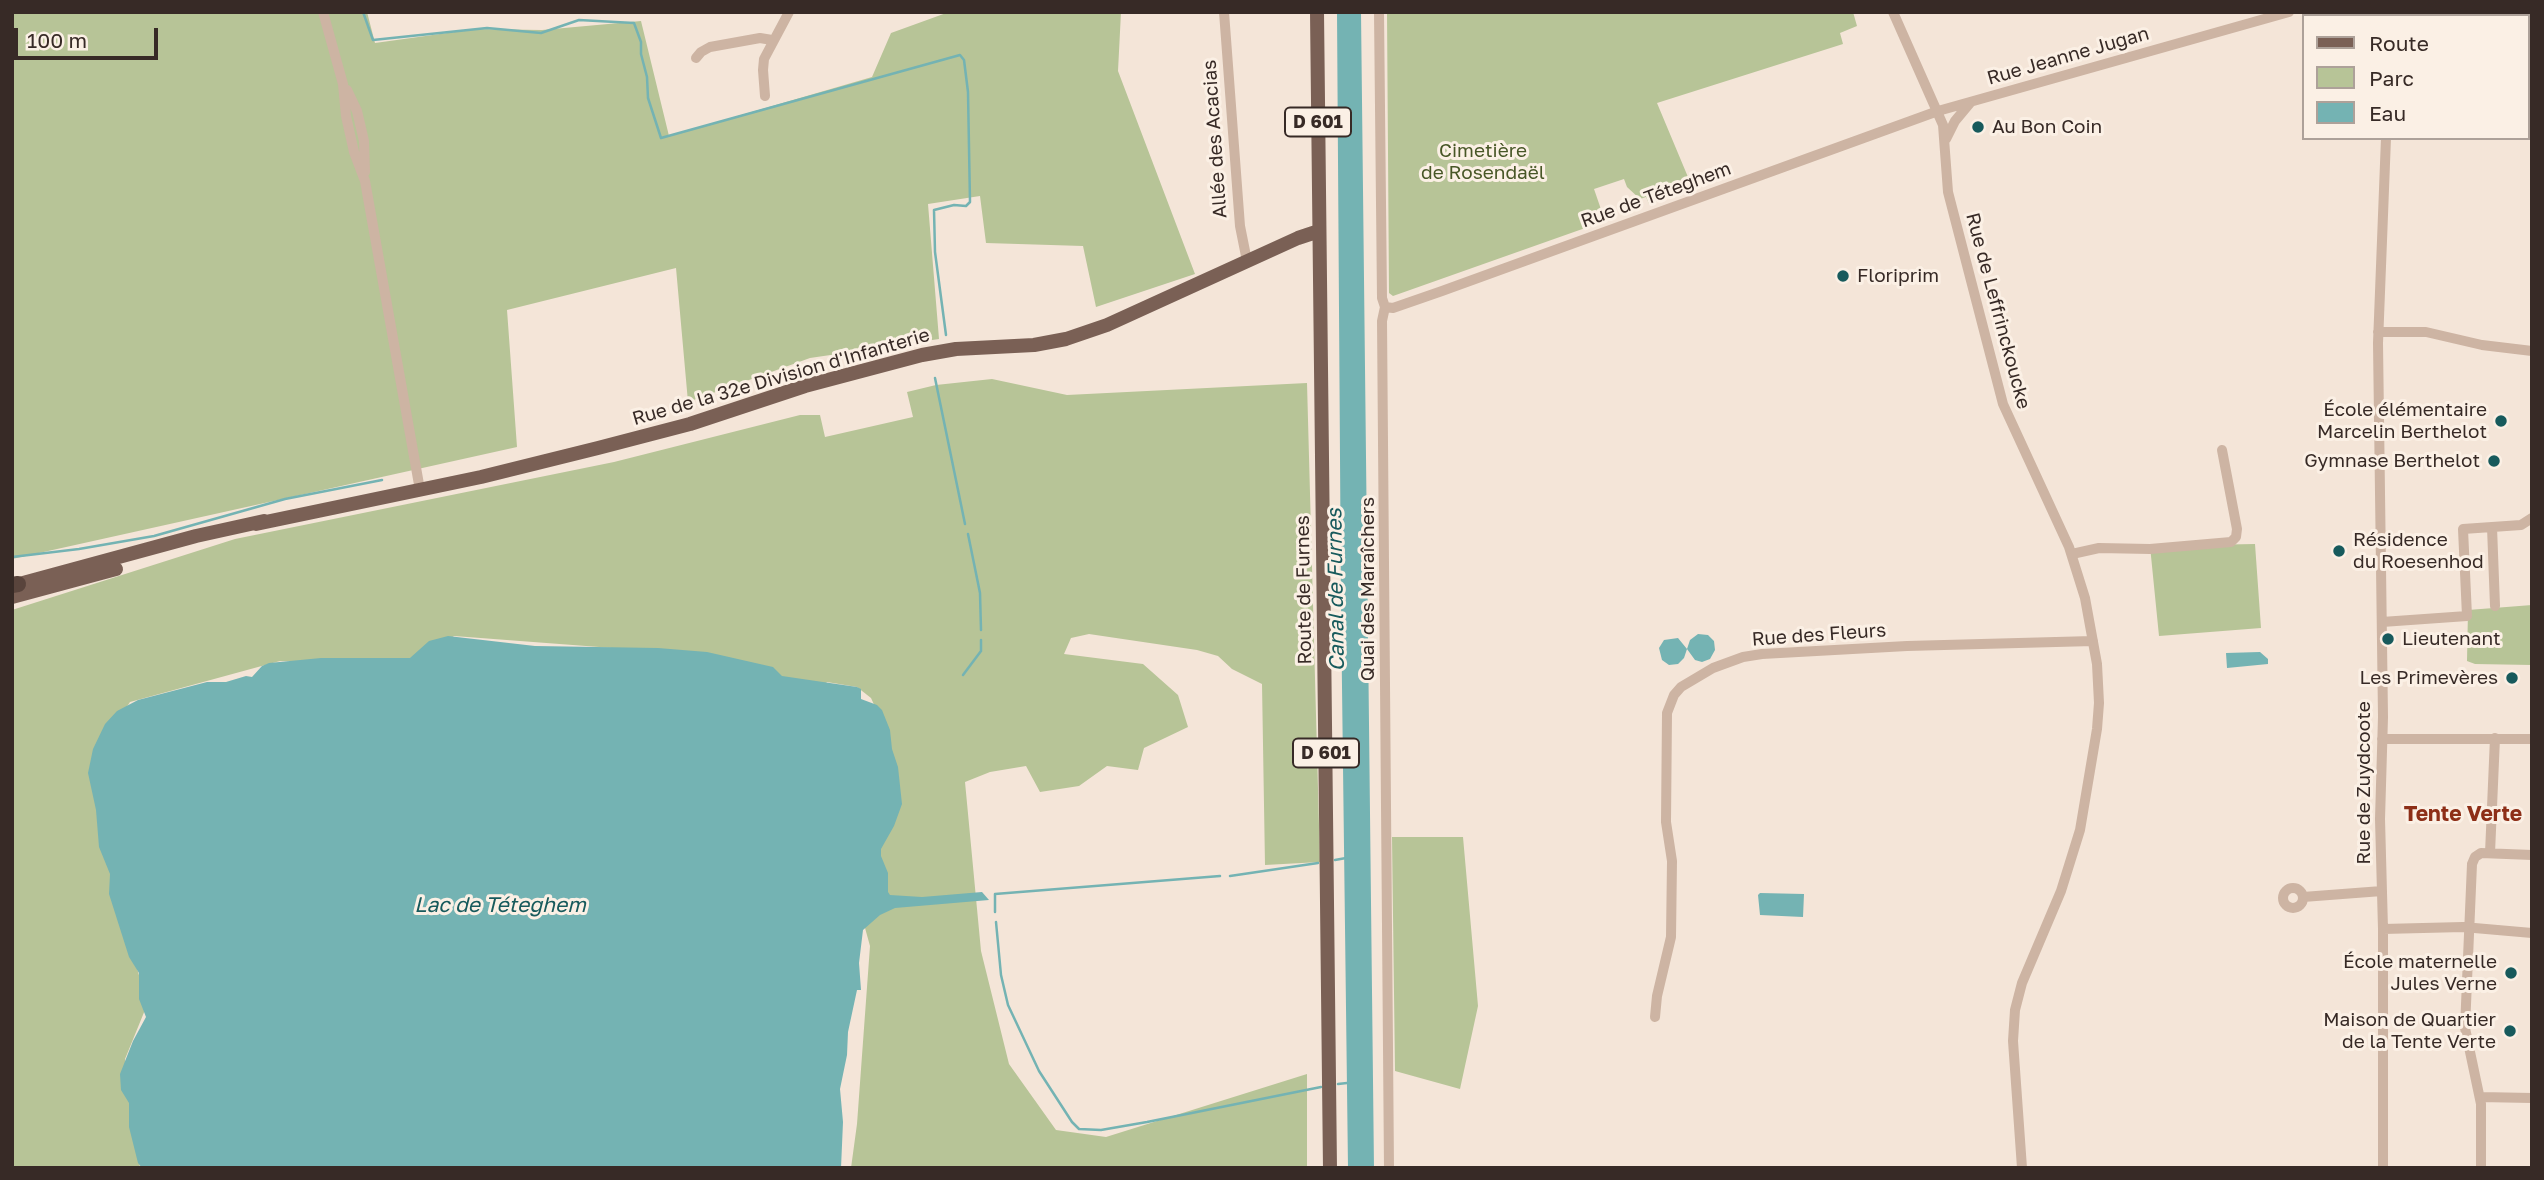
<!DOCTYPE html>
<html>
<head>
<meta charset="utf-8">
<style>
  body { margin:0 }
  #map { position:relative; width:2544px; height:1180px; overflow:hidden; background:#f4e5d8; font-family:"Golos Text",sans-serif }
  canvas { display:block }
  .frame { position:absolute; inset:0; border:14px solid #372a26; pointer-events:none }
  .legend { position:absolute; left:2302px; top:14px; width:228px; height:126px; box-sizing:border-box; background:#fbf0e5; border:2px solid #ada199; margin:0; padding:9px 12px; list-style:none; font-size:21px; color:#372a26 }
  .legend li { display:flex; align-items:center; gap:14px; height:35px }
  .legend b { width:35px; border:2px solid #ada199 }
  .scale { position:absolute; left:14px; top:28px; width:144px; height:32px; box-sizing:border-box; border:4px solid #372a26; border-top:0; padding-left:9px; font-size:21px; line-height:24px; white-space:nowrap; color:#372a26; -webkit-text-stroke:5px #fbf0e5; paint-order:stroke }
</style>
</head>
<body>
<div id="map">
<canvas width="2544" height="1180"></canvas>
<div class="frame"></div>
<ul class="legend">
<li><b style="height:9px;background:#7a6055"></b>Route</li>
<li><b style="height:19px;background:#b7c497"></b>Parc</li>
<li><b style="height:19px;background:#74b3b3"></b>Eau</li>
</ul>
<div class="scale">100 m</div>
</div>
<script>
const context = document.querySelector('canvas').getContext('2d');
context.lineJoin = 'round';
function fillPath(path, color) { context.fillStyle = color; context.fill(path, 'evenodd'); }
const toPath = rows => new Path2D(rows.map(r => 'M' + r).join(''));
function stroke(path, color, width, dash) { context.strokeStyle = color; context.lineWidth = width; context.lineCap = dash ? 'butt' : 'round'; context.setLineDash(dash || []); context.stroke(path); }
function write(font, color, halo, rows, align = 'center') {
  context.font = font + ' "Golos Text",sans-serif'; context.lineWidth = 6; context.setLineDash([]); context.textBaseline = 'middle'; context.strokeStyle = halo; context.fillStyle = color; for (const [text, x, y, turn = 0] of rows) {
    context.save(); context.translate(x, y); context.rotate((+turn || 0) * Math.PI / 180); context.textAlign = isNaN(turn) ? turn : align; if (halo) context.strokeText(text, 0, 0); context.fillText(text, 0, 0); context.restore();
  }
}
fillPath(toPath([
  [12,12,367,12,375,43,476,29,542,30,641,21,669,136,872,77,891,33,949,12,1121,12,1118,71,1195,274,1096,307,1083,246,986,243,980,196,928,204,939,339,810,358,688,402,676,268,507,310,517,447,12,559],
  [1387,12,1853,12,1857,26,1840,33,1843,44,1657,103,1693,189,1649,204,1646,197,1640,199,1627,187,1624,179,1594,189,1605,221,1393,296,1389,293],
  [992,379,1067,395,1307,383,1320,862,1265,865,1262,684,1232,669,1218,656,1197,650,1089,634,1071,638,1064,654,1143,664,1178,695,1188,727,1144,748,1138,770,1107,766,1079,786,1040,792,1026,766,990,772,965,782,981,951,1009,1064,1056,1130,1106,1137,1307,1074,1307,1168,851,1168,857,1124,870,946,862,917,882,722,871,698,857,687,827,682,783,733,718,656,454,636,418,663,280,661,130,702,91,762,112,875,147,1005,125,1059,140,1168,12,1168,12,610,235,539,614,462,800,415,820,415,825,437,913,417,907,392,936,385],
  [2255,544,2261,628,2159,636,2150,546],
  [2532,605,2532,665,2475,664,2467,661,2468,610],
  [1392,837,1463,837,1478,1006,1460,1089,1395,1071]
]), '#b7c497');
fillPath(toPath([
  [1337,12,1361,12,1374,1168,1348,1168,1341,606],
  [1698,634,1708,635,1714,641,1715,650,1710,659,1702,662,1695,660,1687,649,1684,658,1678,664,1669,665,1662,660,1659,648,1664,640,1678,638,1687,649,1690,640],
  [448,636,535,646,658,648,707,652,773,667,782,676,857,687,861,689,861,699,877,705,882,710,890,730,892,749,898,767,902,804,894,826,881,849,881,856,888,873,888,892,890,895,922,897,982,892,989,900,895,908,880,915,863,930,859,963,861,990,857,990,848,1032,847,1055,840,1089,843,1122,841,1168,142,1168,138,1163,129,1127,129,1103,121,1090,120,1074,133,1041,146,1017,139,999,139,973,129,957,109,894,110,874,99,847,96,810,88,773,93,749,105,724,117,711,138,700,207,682,226,682,246,676,252,677,262,666,269,663,321,658,410,658,429,641],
  [2260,652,2268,659,2268,664,2227,668,2226,653],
  [1760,893,1804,894,1803,917,1760,915,1758,895]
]), '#74b3b3');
stroke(toPath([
  [363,12,373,40,487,28,541,33,579,20,634,23,641,42,641,54,647,77,648,98,661,138,960,55,964,60,968,92,970,202,966,206,954,205,934,210,935,252,946,335],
  [935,378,965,524],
  [968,534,980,593,981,630],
  [12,557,79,549,154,536,285,499,382,480],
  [963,675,981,651,981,640],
  [1335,860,1346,858],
  [1230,876,1318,863],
  [995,912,995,894,1220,876],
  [996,922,1001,975,1008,1005,1039,1071,1072,1122,1079,1129,1101,1130,1147,1122,1321,1087],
  [1338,1084,1347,1083]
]), '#74b3b3', 2.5);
stroke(toPath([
  [323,12,343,84,346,116,354,152,365,181,420,490],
  [1224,12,1240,226,1247,261],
  [1379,12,1382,298,1385,307,1382,321,1389,1168],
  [1893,12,1943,125,1948,192,2003,404,2069,547,2085,598,2097,664,2099,703,2097,729,2080,830,2061,891,2022,983,2015,1010,2013,1041,2022,1168],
  [2384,12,2385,16],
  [696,58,701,52,710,47,760,38,772,40],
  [347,90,357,111,364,141,365,172],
  [765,96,763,70,764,59,789,12],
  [1946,139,1955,121,1970,103],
  [1385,307,1393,308,1442,291,1938,111,2289,12],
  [2378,332,2426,332,2482,345,2532,351],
  [2072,554,2099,548,2150,549,2231,542,2236,537,2237,529,2222,450],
  [2495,606,2492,527,2521,525,2532,518],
  [2382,622,2467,616,2463,529,2492,527],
  [2382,739,2532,739],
  [2490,853,2495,738],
  '2283 898a10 10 0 1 1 20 0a10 10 0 1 1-20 0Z',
  [2303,897,2382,891],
  [2383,929,2463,927,2532,933],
  [1655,1017,1657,996,1671,937,1672,861,1666,822,1667,713,1674,695,1681,687,1713,668,1743,657,1762,654,1907,646,2093,641],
  [2480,1097,2532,1098],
  [2383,1168,2383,929,2380,819,2383,717,2378,343,2386,138],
  [2481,1168,2481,1104,2465,1028,2472,864,2475,857,2481,853,2532,855]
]), '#cdb4a3', 10);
stroke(toPath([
  [1317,12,1330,1168],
  [256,524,481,477,598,448,690,424,805,386,922,355,956,349,1034,345,1066,339,1107,325,1298,238,1319,231],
  [12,586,196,536,264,521],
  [12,597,116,569]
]), '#7a6055', 14);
stroke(toPath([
  [12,585,18,584]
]), '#59443c', 16);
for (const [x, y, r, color] of [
  [1978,127,7,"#175a5c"],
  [1843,276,7,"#175a5c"],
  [2501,421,7,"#175a5c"],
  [2494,461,7,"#175a5c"],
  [2339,551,7,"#175a5c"],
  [2388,639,7,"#175a5c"],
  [2512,678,7,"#175a5c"],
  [2511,973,7,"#175a5c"],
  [2510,1031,7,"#175a5c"]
]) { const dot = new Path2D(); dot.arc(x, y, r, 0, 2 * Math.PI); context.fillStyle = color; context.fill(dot); stroke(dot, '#fbf0e5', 2.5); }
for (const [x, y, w] of [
  [1318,122,66],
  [1326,753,66]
]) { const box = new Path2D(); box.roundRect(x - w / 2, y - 14.5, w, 29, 5); context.fillStyle = '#fbf0e5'; context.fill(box); stroke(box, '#372a26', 2); }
write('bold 18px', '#372a26', null, [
  ["D 601",1318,122],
  ["D 601",1326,753]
]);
write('19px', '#372a26', '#fbf0e5', [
  ["Rue Jeanne Jugan",2068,56,-16],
  ["Allée des Acacias",1215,139,-94],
  ["Rue de Téteghem",1656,195,-20],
  ["Rue de Leffrinckoucke",1998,311,75],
  ["Rue de la 32e Division d'Infanterie",781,377,-16],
  ["Quai des Maraîchers",1368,589,-90],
  ["Route de Furnes",1304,590,-91],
  ["Rue des Fleurs",1819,635,-4],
  ["Rue de Zuydcoote",2364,783,-90]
]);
write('19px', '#372a26', '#fbf0e5', [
  ["Au Bon Coin",1992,127,"left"],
  ["Floriprim",1857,276,"left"],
  ["École élémentaire",2487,410],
  ["Marcelin Berthelot",2487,432],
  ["Gymnase Berthelot",2480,461],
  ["Résidence",2353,540,"left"],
  ["du Roesenhod",2353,562,"left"],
  ["Lieutenant",2402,639,"left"],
  ["Les Primevères",2498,678],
  ["École maternelle",2497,962],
  ["Jules Verne",2497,984],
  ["Maison de Quartier",2496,1020],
  ["de la Tente Verte",2496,1042]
], 'right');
write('19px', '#485727', '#fbf0e5', [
  ["Cimetière",1483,151],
  ["de Rosendaël",1483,173]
]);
write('italic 21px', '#175a5c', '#fbf0e5', [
  ["Canal de Furnes",1336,590,-91],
  ["Lac de Téteghem",500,905]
]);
write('bold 21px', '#8d2e17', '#fbf0e5', [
  ["Tente Verte",2463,814]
]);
</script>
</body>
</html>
